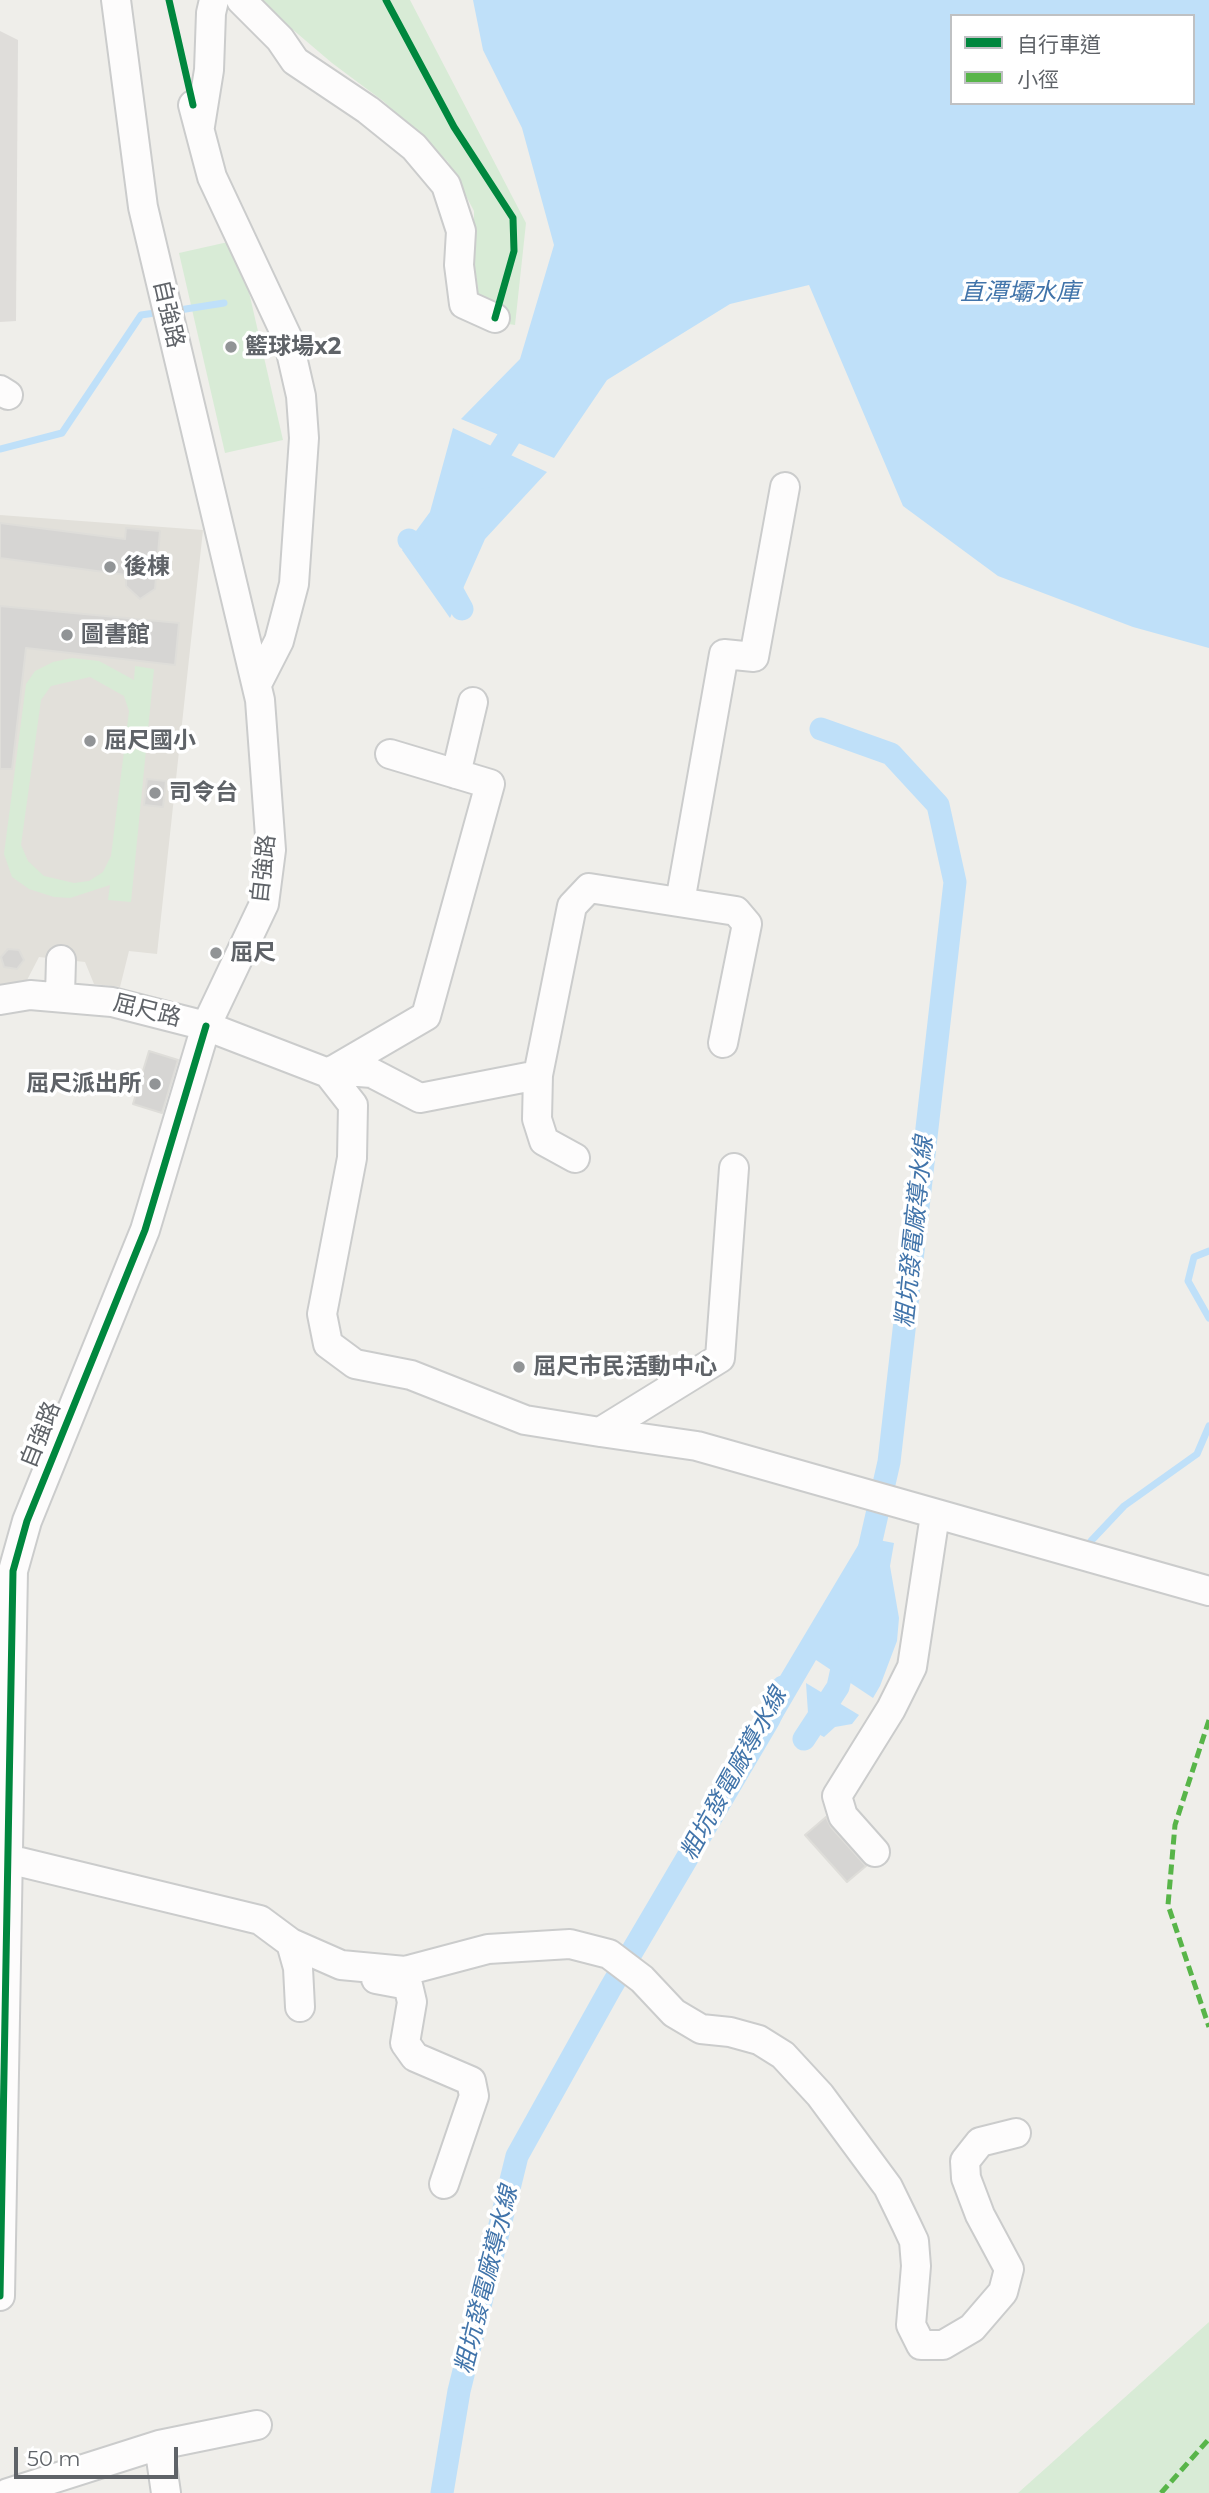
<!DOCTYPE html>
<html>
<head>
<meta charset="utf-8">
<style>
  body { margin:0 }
  #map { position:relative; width:1209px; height:2493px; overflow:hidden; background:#efeeea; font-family:Montserrat,"Noto Sans TC",sans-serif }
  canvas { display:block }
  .legend { position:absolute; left:950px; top:14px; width:245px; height:91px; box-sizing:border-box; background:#fff; border:2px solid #bfc1c3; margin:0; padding:9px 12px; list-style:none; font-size:21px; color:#5f6368 }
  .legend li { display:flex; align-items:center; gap:14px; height:35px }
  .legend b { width:35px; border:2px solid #bfc1c3 }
  .scale { position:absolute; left:14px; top:2447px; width:164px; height:32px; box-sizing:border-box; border:4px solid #5f6368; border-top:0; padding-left:9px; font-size:21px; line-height:24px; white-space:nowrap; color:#5f6368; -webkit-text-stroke:5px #fff; paint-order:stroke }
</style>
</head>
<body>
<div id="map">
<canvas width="1209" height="2493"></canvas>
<ul class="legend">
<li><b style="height:9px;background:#00873e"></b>自行車道</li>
<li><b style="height:9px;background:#58b549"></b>小徑</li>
</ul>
<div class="scale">50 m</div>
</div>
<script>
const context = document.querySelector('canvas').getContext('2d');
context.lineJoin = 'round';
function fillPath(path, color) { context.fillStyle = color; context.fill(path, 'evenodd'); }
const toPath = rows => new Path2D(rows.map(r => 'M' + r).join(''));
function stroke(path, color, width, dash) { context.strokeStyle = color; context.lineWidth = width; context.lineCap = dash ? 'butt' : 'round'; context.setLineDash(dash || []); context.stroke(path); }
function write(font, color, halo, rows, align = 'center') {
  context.font = font + ' Montserrat,"Noto Sans TC",sans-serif'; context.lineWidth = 7; context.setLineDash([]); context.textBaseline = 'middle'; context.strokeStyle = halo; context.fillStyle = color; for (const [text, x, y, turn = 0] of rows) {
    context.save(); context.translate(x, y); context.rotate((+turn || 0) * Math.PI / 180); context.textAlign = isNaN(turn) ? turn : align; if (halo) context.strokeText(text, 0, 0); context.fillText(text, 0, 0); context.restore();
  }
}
fillPath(toPath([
  [0,31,18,40,16,321,0,322]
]), '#dfddda');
fillPath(toPath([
  [0,515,203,530,157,954,129,951,120,987,94,984,85,962,39,957,26,982,0,986]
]), '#e2e0da');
fillPath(toPath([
  [258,0,410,0,526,223,515,325,476,319,478,289,474,262,474,211,448,162,383,101,332,63],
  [237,240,283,440,225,453,179,253],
  [72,658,99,661,134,680,135,666,154,669,131,902,108,900,110,885,70,898,54,897,29,889,12,877,4,854,26,684,35,671,53,662],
  [90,677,124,696,129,711,111,856,103,872,89,881,74,883,44,876,28,861,21,845,41,700,51,686],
  [1209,2322,1209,2493,1018,2493]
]), '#d8ebd6');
fillPath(toPath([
  [473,0,1209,0,1209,648,1133,627,998,576,903,506,809,285,730,304,607,380,554,458,461,419,520,359,554,245,522,128,483,50],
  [952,16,1193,16,1193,103,952,103],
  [453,428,547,472,485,539,450,618,402,550,430,512],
  [863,1537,894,1543,890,1566,899,1618,897,1641,880,1686,873,1698,816,1660,781,1720,761,1708],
  [806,1683,859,1715,852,1724,835,1727,824,1737,803,1726,808,1713]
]), '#bfe0f9');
stroke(toPath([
  [173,311,224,303],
  [0,449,62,433,141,315,162,312],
  [1209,1251,1194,1257,1188,1281,1209,1318],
  [1091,1541,1124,1506,1197,1454,1209,1426]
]), '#bfe0f9', 7);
stroke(toPath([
  [484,477,524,414],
  [409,540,433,556,462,609],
  [821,729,891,754,938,805,955,882,889,1462,865,1567],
  [804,1739,838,1687,847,1646],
  [442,2493,459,2391,517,2156,610,1989,769,1719,783,1687]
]), '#bfe0f9', 23);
const building = toPath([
  [0,523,125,539,126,528,160,531,155,589,140,599,126,586,126,575,0,558,0,523],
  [0,606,179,623,175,665,26,648,12,769,0,769,0,606],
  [147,779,166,781,163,807,144,805,147,779],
  [8,949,19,950,24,960,17,969,4,967,1,957,8,949],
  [149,1051,178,1060,162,1113,133,1104,149,1051],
  [826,1817,831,1827,866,1866,847,1882,805,1835,826,1817]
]);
fillPath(building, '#d6d5d3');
stroke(building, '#deddd9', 2);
const minor = toPath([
  [241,0,280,39,295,61,368,110,414,147,446,185,461,231,459,265,464,304,495,318],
  [193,105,212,177,288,339,301,396,304,438,294,584,279,641,257,684],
  [200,126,209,70,211,13,214,0],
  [0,390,8,395],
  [456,774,473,702],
  [680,902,724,654,754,657,785,487],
  [60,995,61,960],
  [0,1000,30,995,112,1002,206,1026,328,1073,353,1105,352,1158,322,1314,328,1344,355,1364,411,1375,525,1420,600,1432,720,1358,734,1168],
  [333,1070,372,1073,420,1098,538,1075,572,906,589,888,736,911,747,924,723,1043],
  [330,1072,426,1016,490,784,390,754],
  [538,1075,537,1119,544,1141,575,1158],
  [600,1432,697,1446,1209,1591],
  [875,1852,843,1816,837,1796,891,1709,912,1667,935,1515],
  [0,1857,260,1920,291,1943,298,1968,300,2007],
  [291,1943,341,1965,405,1971,488,1949,570,1944,609,1954,642,1979,674,2013,701,2029,730,2032,759,2040,783,2055,820,2095,888,2187,906,2224,914,2241,916,2266,911,2325,921,2345,943,2345,972,2328,1003,2292,1009,2269,980,2215,966,2178,965,2161,980,2142,1016,2133],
  [376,1979,408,1985,412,2002,405,2043,415,2057,471,2081,474,2096,444,2184],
  [0,2296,13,1571,27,1521,145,1230,206,1026,264,904,271,850,260,700,143,207,116,0],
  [159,2445,166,2493],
  [8,2493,159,2445,257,2425]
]);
stroke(minor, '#cbcccc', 32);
stroke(minor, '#fdfcfc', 28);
stroke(toPath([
  [1209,1720,1175,1825,1168,1905,1209,2027],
  [1161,2493,1209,2439]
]), '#58b549', 5, [10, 5]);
stroke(toPath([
  [169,0,193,105],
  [386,0,454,127,513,218,514,251,495,318],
  [0,2296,13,1571,27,1521,145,1230,206,1026]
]), '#00873e', 7);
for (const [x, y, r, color] of [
  [231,347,7,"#919496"],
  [110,567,7,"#919496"],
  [67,635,7,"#919496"],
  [90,741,7,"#919496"],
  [155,793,7,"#919496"],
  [216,953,7,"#919496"],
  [155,1084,7,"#919496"],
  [519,1367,7,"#919496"]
]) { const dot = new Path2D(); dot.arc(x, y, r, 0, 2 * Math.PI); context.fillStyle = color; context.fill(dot); stroke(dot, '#fff', 2.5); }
write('23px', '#5f6368', '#fff', [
  ["自強路",168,314,77],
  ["自強路",264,869,-84],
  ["屈尺路",147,1011,14],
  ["自強路",41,1435,-68]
]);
write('bold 23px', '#5f6368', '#fff', [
  ["籃球場x2",245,347],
  ["後棟",124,567],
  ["圖書館",81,635],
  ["屈尺國小",104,741],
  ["司令台",169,793],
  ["屈尺",230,953],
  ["屈尺派出所",141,1084,"right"],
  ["屈尺市民活動中心",533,1367]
], 'left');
write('italic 24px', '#4174aa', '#fff', [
  ["直潭壩水庫",1020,293],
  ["粗坑發電廠導水線",915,1232,-84],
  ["粗坑發電廠導水線",734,1774,-61],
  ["粗坑發電廠導水線",487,2280,-76]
]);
</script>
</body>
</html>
